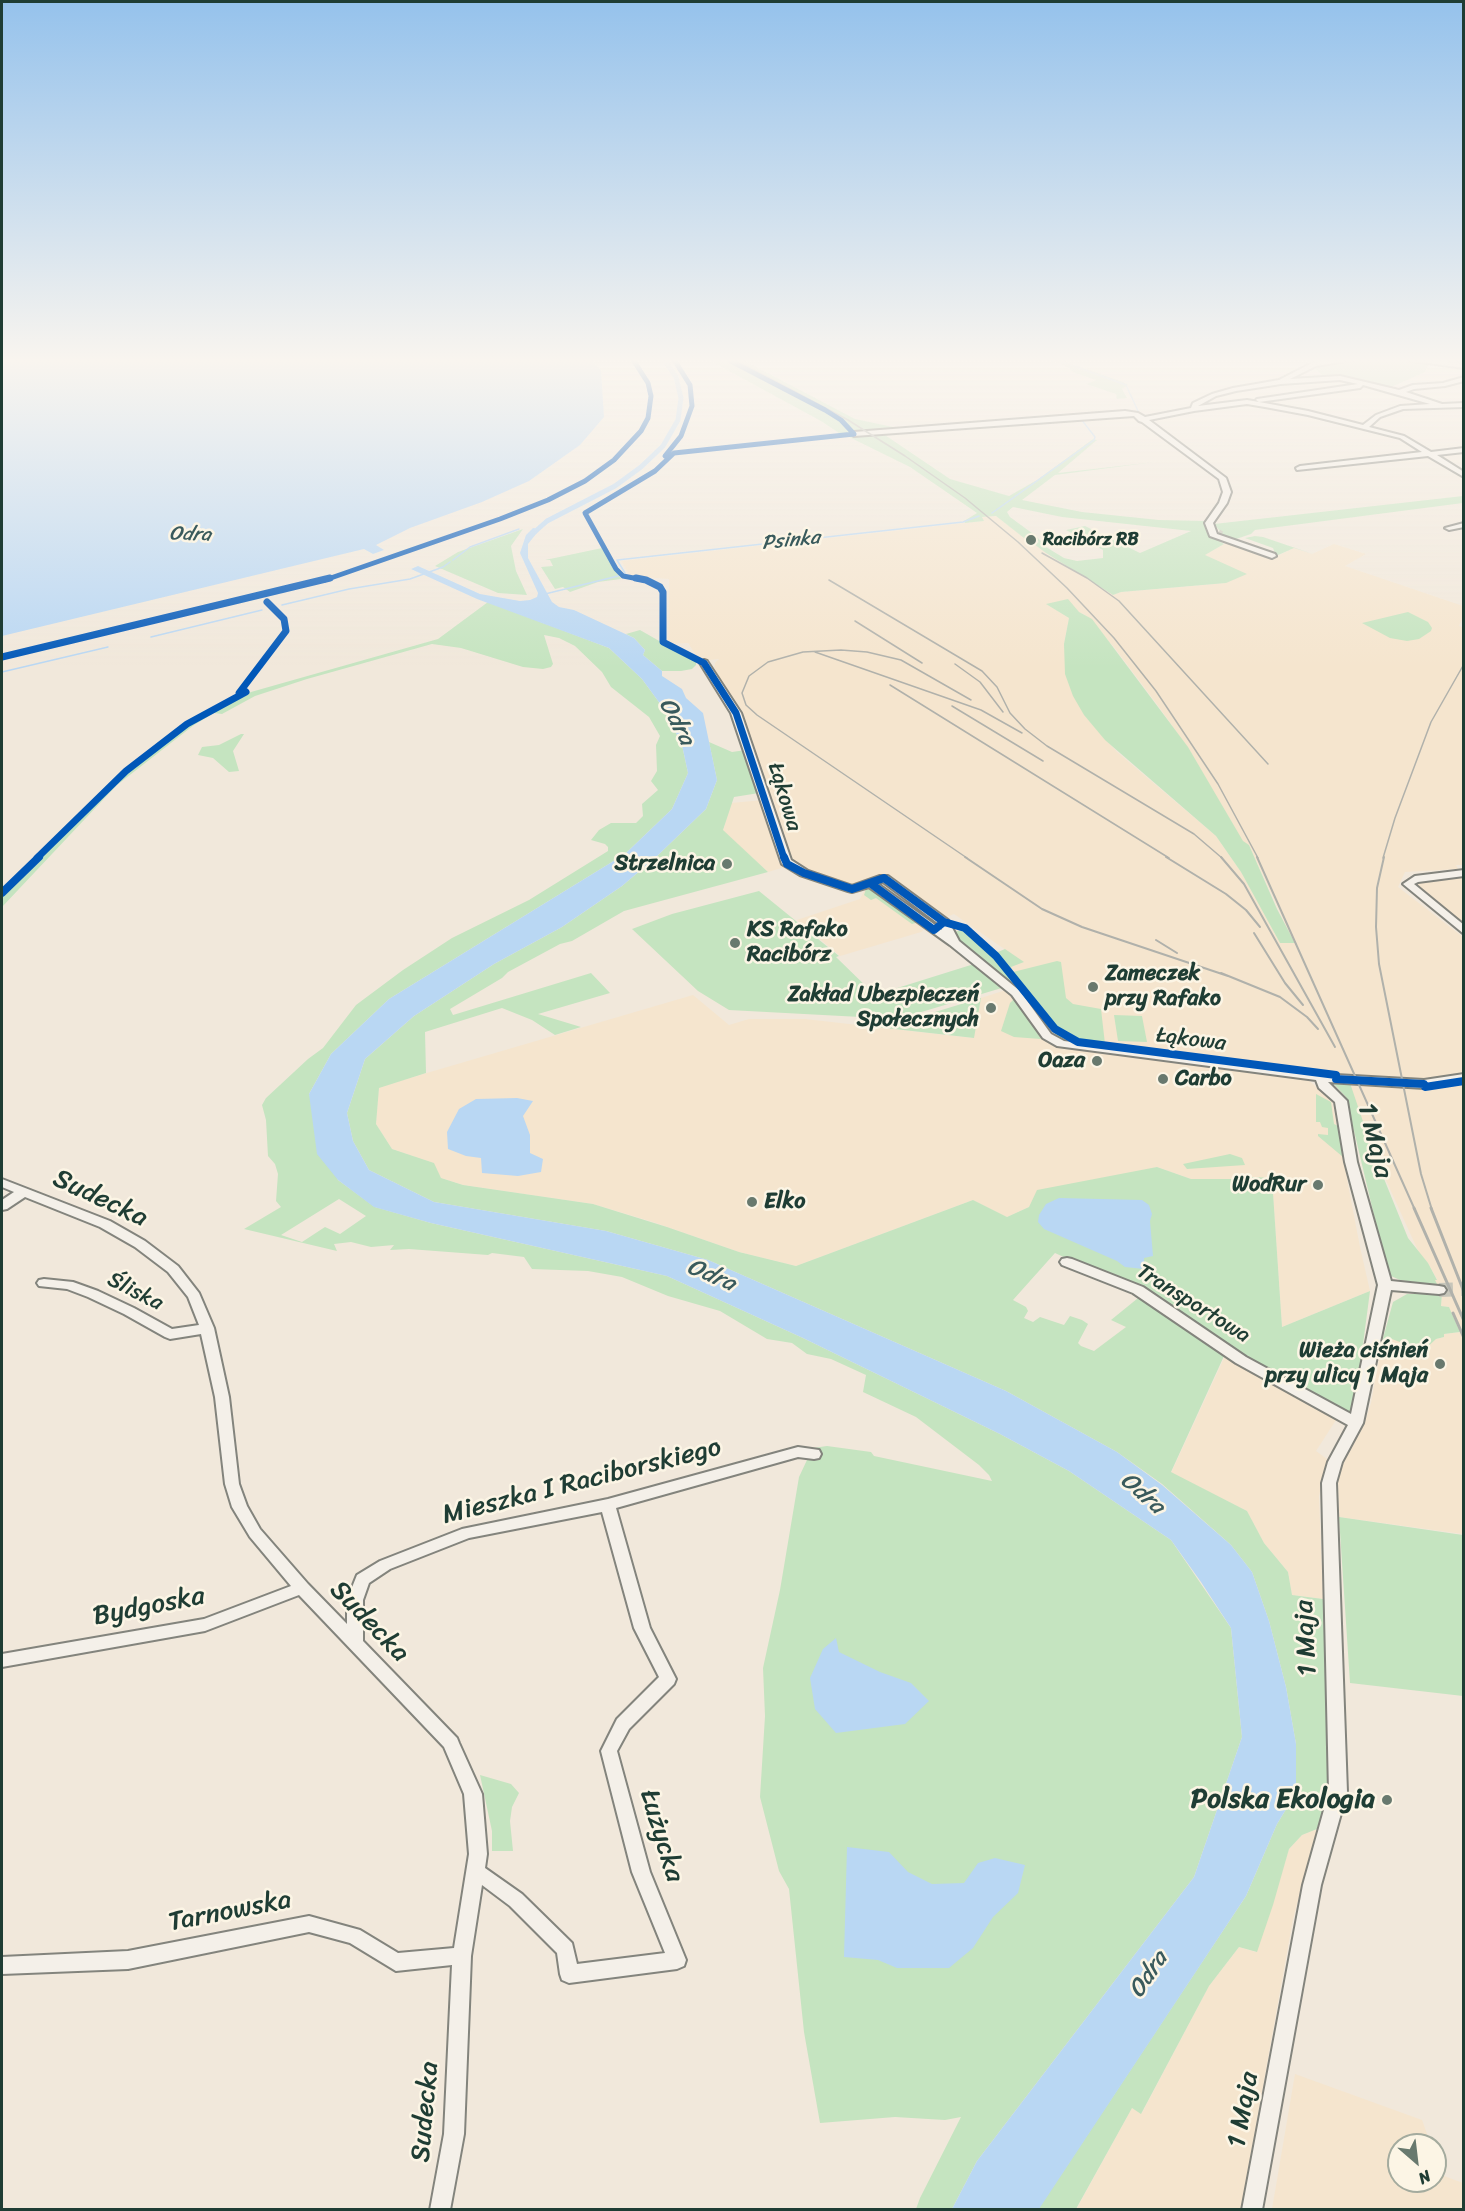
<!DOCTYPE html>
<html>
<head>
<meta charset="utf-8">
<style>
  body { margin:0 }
  #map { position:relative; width:1465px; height:2211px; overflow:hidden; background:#f1e8db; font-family:Sriracha,sans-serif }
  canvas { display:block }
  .frame { position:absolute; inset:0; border:3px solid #1f3d34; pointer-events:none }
  .north { position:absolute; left:1387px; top:2133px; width:60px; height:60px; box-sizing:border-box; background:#fcf5e5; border:2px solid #a4ab9e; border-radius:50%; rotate:152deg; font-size:16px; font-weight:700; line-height:24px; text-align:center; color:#1f3d34 }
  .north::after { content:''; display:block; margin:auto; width:21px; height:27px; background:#68796e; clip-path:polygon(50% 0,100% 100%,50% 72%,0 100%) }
</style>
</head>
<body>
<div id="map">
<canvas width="1465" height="2211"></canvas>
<div class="frame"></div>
<div class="north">N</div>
</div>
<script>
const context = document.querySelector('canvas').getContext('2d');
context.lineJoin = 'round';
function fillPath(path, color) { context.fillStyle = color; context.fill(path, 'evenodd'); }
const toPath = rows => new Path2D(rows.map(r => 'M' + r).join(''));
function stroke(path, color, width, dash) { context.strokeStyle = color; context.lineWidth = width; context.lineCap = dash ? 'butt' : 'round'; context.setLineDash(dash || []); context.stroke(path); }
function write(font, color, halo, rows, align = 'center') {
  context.font = font + ' Sriracha,sans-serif'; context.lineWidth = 5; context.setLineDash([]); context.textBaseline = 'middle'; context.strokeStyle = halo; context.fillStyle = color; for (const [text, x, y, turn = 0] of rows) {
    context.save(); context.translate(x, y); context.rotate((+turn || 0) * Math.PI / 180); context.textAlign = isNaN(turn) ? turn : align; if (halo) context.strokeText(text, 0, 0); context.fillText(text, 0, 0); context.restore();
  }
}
fillPath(toPath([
  [996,516,1024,537,1032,536,1046,553,1113,595,1121,592,1226,583,1204,555,1228,542,1273,558,1294,548,1312,554,1334,544,1366,554,1345,566,1463,606,1463,617,1459,626,1464,628,1463,865,1456,865,1458,869,1405,872,1398,887,1463,937,1463,1073,1426,1080,1345,1075,1080,1041,1011,970,1010,967,1023,962,954,914,930,924,921,932,840,956,797,920,860,899,865,889,843,885,790,862,776,819,779,818,743,723,736,707,714,672,715,663,719,659,700,661,688,643,668,644,669,579,630,576,621,561,983,521,982,517],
  [1047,604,1084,614,1114,647,1159,707,1188,748,1243,842,1249,845,1294,943,1280,943,1241,872,1216,836,1117,752,1084,715,1064,644,1069,618],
  [764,800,778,861,785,867,768,872,723,831,731,803],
  [1463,875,1463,929,1410,883],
  [1006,990,1009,990,1056,1047,1307,1079,1332,1101,1360,1247,1370,1291,1282,1327,1272,1179,1252,1178,1254,1187,1236,1187,1234,1179,1191,1179,1157,1167,1029,1207,1007,1217,973,1200,796,1266,739,1252,653,1222,593,1204,463,1185,441,1178,433,1163,392,1149,376,1124,379,1087,693,995,729,1025,749,1019,805,1019,973,1038,981,998],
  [1347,1083,1420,1086,1424,1091,1463,1084,1463,1534,1339,1517,1338,1480,1341,1468,1364,1425,1371,1403,1382,1342,1388,1343,1392,1339,1436,1339,1444,1337,1444,1334,1460,1332,1449,1307,1441,1306,1442,1293,1434,1280,1437,1279,1428,1263,1420,1255,1365,1134],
  [1225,1356,1336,1420,1316,1451,1327,1459,1319,1496,1323,1599,1292,1595,1288,1572,1264,1543,1247,1511,1171,1473],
  [1317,1829,1293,1919,1241,2209,1076,2210,1132,2108,1142,2113,1209,1986,1239,1947,1256,1952,1289,1849,1302,1835],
  [1295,2074,1422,2120,1431,2145,1399,2145,1399,2181,1435,2181,1435,2154,1444,2176,1463,2183,1463,2209,1272,2209]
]), '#f5e5ce');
fillPath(toPath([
  [705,358,739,358,855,419,898,428,842,435,821,421],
  [1040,358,1055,358,1123,382,1128,385,1122,389,1127,398,1117,399,1116,394,1086,384,1096,380,1075,373,1064,365],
  [1374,359,1429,363,1425,372,1389,388,1343,377,1325,378,1313,366],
  [879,431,950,479,1009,496,1037,480,1093,439,1097,440,1058,473,1155,462,1055,475,1022,500,1082,512,1159,520,1205,521,1207,530,1212,537,1224,544,1205,555,1247,574,1226,583,1121,592,1113,595,1046,553,1034,544,1039,542,1032,537,1024,538,996,516,982,517,984,521,965,523,964,521,977,513,910,467,847,436],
  [1013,507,1062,517,1191,531,1140,553,1085,526,1066,530,1103,550,1103,558,1077,561,1064,558,1046,547,1036,536,1010,517,1007,512],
  [1463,496,1463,503,1255,530,1251,534,1236,539,1223,535,1214,524],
  [523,529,511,546,516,571,527,595,498,593,435,566,458,552],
  [1255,536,1263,537,1313,554,1294,548,1276,556,1273,548,1245,538],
  [602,548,621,579,598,582,570,592,563,587,555,589,541,567,553,566,550,560,545,560],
  [1068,599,1079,612,1092,619,1188,747,1243,841,1249,845,1277,909,1295,943,1280,943,1241,872,1216,836,1105,740,1084,715,1073,696,1065,674,1064,644,1069,618,1046,604],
  [488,602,609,648,642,679,664,709,682,745,688,773,672,809,625,854,389,999,331,1054,309,1094,338,1180,375,1207,431,1223,667,1276,803,1338,1000,1434,1069,1471,1171,1540,1231,1628,1242,1737,1194,1877,977,2161,952,2209,916,2209,920,2198,961,2117,945,2120,895,2117,820,2123,804,2032,789,1889,779,1871,760,1797,765,1716,763,1668,780,1590,799,1477,807,1460,799,1450,827,1446,871,1452,874,1456,992,1481,989,1475,979,1465,916,1417,863,1392,866,1375,831,1359,807,1354,792,1343,767,1339,720,1311,668,1296,622,1277,588,1271,532,1269,524,1257,492,1253,488,1255,409,1249,390,1250,394,1245,371,1247,351,1242,334,1244,337,1251,244,1229,281,1207,276,1201,278,1174,275,1164,268,1156,266,1120,262,1105,266,1098,308,1059,323,1048,356,1005,403,970,452,938,529,900,608,851,608,847,605,844,591,840,599,830,611,823,636,823,643,816,642,804,658,790,651,781,657,771,656,745,660,736,649,717,611,687,602,672,575,646,559,638,544,635,553,664,551,667,543,669,523,667,461,648,432,644,307,679,255,696,222,714,214,713,194,725,117,785,2,907,2,895,97,799,127,771,188,724,251,692,438,639],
  [339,1199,366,1216,340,1234,325,1227,302,1242,281,1235],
  [1408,612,1428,622,1432,628,1431,631,1419,639,1407,641,1390,638,1362,623],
  [640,630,696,662,696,665,692,669,681,671,662,671,643,655,645,650,634,638,626,634],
  [241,734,244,734,233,751,239,771,229,772,213,758,198,755,202,747,219,745],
  [709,742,732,752,746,750,759,793,734,797,723,830,768,872,624,911,572,941,560,944,508,972,502,978,450,1009,453,1015,591,973,610,993,538,1014,581,1027,555,1035,532,1020,502,1008,425,1032,426,1073,379,1088,376,1124,392,1149,434,1163,441,1178,463,1185,593,1204,667,1227,739,1252,796,1266,973,1200,1007,1217,1029,1207,1037,1190,1157,1167,1191,1179,1234,1179,1237,1187,1254,1187,1252,1177,1272,1178,1282,1327,1370,1291,1354,1413,1347,1414,1233,1349,1224,1356,1171,1472,1247,1511,1264,1543,1288,1572,1292,1595,1323,1599,1331,1781,1317,1829,1302,1835,1289,1849,1273,1905,1257,1952,1239,1947,1209,1986,1141,2114,1132,2108,1076,2209,1038,2209,1246,1896,1277,1824,1296,1793,1296,1744,1286,1687,1269,1621,1252,1572,1231,1545,1162,1484,1117,1452,1006,1391,708,1260,606,1231,434,1202,369,1170,353,1141,347,1113,365,1059,414,1016,494,964,562,927,622,886,655,858,706,809,717,780],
  [1055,1253,1143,1294,1111,1320,1126,1327,1094,1351,1081,1346,1078,1343,1088,1324,1082,1320,1070,1316,1064,1325,1040,1317,1033,1322,1024,1318,1028,1311,1026,1307,1013,1300],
  [866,889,874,890,919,922,912,924,876,898,871,900,864,895],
  [759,891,839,956,836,957,875,995,974,964,1005,987,898,1019,729,1010,698,991,632,929,672,914],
  [966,929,998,952,1005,949,1024,962,1011,967,1013,972,1057,961,1061,962,1066,998,1073,1004,1101,1009,1105,1044,1068,1041,1058,1037,1017,989,962,944,954,932],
  [981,998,974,1038,859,1025,862,1022,899,1023],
  [1013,1000,1017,1000,1041,1039,1014,1037,1001,1031,1010,1003],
  [1114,1015,1142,1016,1147,1042,1118,1041],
  [1331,1081,1350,1083,1374,1154,1408,1238,1428,1263,1437,1280,1435,1280,1438,1286,1400,1280,1391,1276,1386,1266,1346,1097],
  [1316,1094,1331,1102,1334,1124,1338,1126,1343,1157,1318,1136,1318,1134,1328,1135,1328,1128,1322,1127,1320,1122,1316,1122],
  [1230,1154,1242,1158,1245,1165,1187,1169,1183,1164],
  [1417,1292,1442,1293,1441,1306,1449,1307,1460,1332,1444,1334,1444,1337,1436,1339,1423,1351,1392,1339,1388,1343,1382,1342,1393,1302,1407,1294,1418,1294],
  [1339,1517,1463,1535,1463,1696,1350,1683],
  [480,1775,511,1784,519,1793,512,1807,510,1821,513,1851,492,1851,492,1831]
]), '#c5e4c0');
fillPath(toPath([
  [2,358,589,358,601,370,604,417,580,445,529,481,482,502,410,528,376,545,384,550,373,554,364,549,2,636],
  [533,528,540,529,528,544,528,558,552,602,559,607,574,610,634,638,645,650,643,655,662,671,662,676,682,689,686,698,703,713,717,780,706,809,655,858,622,886,562,927,494,964,414,1016,365,1059,347,1113,353,1141,369,1170,434,1202,606,1231,708,1260,1006,1391,1117,1452,1162,1485,1231,1545,1252,1572,1269,1621,1286,1687,1296,1744,1296,1793,1277,1824,1246,1896,1039,2209,952,2209,977,2161,1194,1877,1242,1737,1231,1628,1201,1582,1171,1540,1069,1471,1000,1434,803,1338,667,1276,431,1223,374,1207,338,1180,317,1154,309,1094,331,1054,389,999,625,854,672,809,688,773,682,745,664,709,642,679,609,648,477,599,411,569,418,566,480,594,520,601,530,600,537,597,538,593,520,553,526,535],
  [517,1098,533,1101,523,1116,530,1135,530,1153,543,1159,541,1172,518,1176,482,1173,481,1158,466,1156,448,1149,447,1132,459,1109,476,1099],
  [1059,1198,1142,1200,1149,1205,1152,1214,1150,1221,1153,1256,1144,1258,1144,1269,1125,1267,1117,1261,1044,1229,1038,1222,1039,1215,1046,1204],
  [836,1638,839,1652,880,1672,911,1683,929,1701,905,1724,836,1733,815,1709,810,1678,823,1649],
  [847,1847,889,1852,908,1872,932,1884,964,1883,978,1863,995,1858,1025,1865,1018,1893,993,1917,973,1948,949,1968,897,1968,878,1960,844,1957]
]), '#b9d7f3');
stroke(toPath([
  [1052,358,1126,385,1138,411],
  [992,513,1094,440,1095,437,1081,419],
  [453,560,470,547,519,529],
  [625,573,617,560,963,522,979,516],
  [545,594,618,576],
  [282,605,349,589,410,579,443,567,450,562],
  [151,637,262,610],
  [2,672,108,647]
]), '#b9d7f3', 1.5);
stroke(toPath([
  [529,537,547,521,615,486,641,467,663,446,678,420,681,398,676,377,663,358]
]), '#b9d7f3', 5);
stroke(toPath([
  [1218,533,1221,535]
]), '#c7c6ba', 8, [8, 4]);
stroke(toPath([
  [1439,1290,1464,1289]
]), '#c7c6ba', 14, [14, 8]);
const minor = toPath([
  [1344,358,1363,358,1316,366,1290,379,1340,376,1399,390,1413,385,1443,383,1464,377,1464,381,1445,386,1414,389,1406,392,1442,404,1464,403,1464,407,1403,409,1380,417,1369,427,1404,436,1431,452,1464,448,1464,452,1437,455,1464,472,1464,477,1428,456,1297,470,1296,468,1300,466,1422,452,1400,438,1308,415,1265,407,1247,404,1194,411,1149,420,1226,478,1231,492,1227,503,1213,523,1217,534,1275,554,1276,556,1272,558,1210,536,1205,523,1219,503,1223,492,1219,479,1142,422,1139,421,1134,416,854,436,851,434,854,432,1125,411,1138,413,1145,417,1191,408,1193,403,1212,394,1233,388,1279,380,1312,363,1344,358],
  [1340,380,1358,384,1257,399,1256,400,1259,402,1247,400,1198,406,1216,396,1236,391,1281,384,1340,380],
  [1363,385,1430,404,1400,406,1376,415,1363,425,1308,411,1259,402,1360,388,1363,385],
  [1391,358,1412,358,1464,364,1464,368,1391,358],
  [1464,523,1464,527,1449,530,1445,528,1464,523],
  [704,660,707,661,741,713,791,860,808,871,852,886,880,876,888,876,948,920,959,941,1020,991,1051,1034,1064,1041,1336,1075,1424,1080,1464,1074,1464,1081,1424,1088,1328,1082,1347,1101,1357,1162,1391,1281,1439,1286,1444,1287,1446,1290,1444,1293,1439,1294,1391,1290,1363,1423,1342,1462,1336,1483,1347,1792,1321,1885,1262,2210,1242,2210,1303,1885,1329,1792,1322,1483,1328,1462,1348,1425,1236,1363,1133,1293,1062,1265,1060,1262,1062,1259,1067,1258,1072,1259,1143,1287,1246,1357,1351,1414,1378,1285,1345,1162,1335,1102,1319,1088,1316,1080,1057,1046,1043,1038,1012,995,950,945,869,887,852,892,848,891,800,875,782,864,731,713,700,663,704,660],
  [883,882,939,924,942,930,878,884,883,882],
  [1464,870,1464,876,1418,882,1414,884,1464,925,1464,934,1403,884,1415,876,1464,870],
  [2,1179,110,1221,145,1241,178,1266,199,1293,214,1328,229,1397,239,1484,247,1506,260,1529,308,1584,347,1624,347,1600,357,1575,380,1561,462,1529,608,1499,798,1447,819,1450,821,1454,819,1458,814,1459,798,1457,616,1508,650,1628,676,1679,674,1684,629,1729,617,1751,650,1872,686,1960,684,1966,677,1969,569,1983,562,1980,560,1974,557,1953,510,1906,482,1885,471,1956,464,2134,450,2210,430,2210,444,2134,452,1965,396,1971,350,1943,309,1932,128,1969,2,1974,2,1957,128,1951,309,1916,360,1930,398,1953,454,1948,469,1854,464,1794,444,1747,299,1595,205,1631,2,1667,2,1654,204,1619,291,1586,250,1537,232,1507,225,1484,215,1397,201,1334,170,1339,165,1337,124,1314,88,1297,67,1289,39,1286,37,1283,39,1280,44,1279,73,1282,98,1291,134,1308,172,1329,199,1325,188,1297,168,1272,135,1247,100,1227,25,1197,7,1209,2,1210,2,1200,14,1192,2,1187,2,1179],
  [602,1512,634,1628,659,1677,617,1719,601,1751,632,1872,665,1953,577,1964,572,1943,522,1894,485,1868,487,1854,482,1794,459,1743,457,1738,363,1641,363,1600,369,1583,390,1569,469,1538,602,1512]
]);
stroke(minor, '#83847d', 4);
fillPath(minor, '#f4f0e9');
stroke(toPath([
  [732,358,848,420,905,456,965,498,1018,542,1067,588,1114,638,1156,691,1218,784,1258,858],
  [1042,553,1087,578,1119,601,1268,764],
  [829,580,982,671,997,687,1010,713,1025,729,1047,746,1194,834,1222,858],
  [855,621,922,663],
  [815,652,981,710,1022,733],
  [955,664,980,682,1003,712],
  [890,685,1169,858],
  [952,706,1043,761],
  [967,858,757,715,746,705,742,693,749,676,768,662,803,652,841,650,867,652,901,660,971,700],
  [1383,858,1395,818,1431,722,1464,664]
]), '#b0b1ab', 1.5);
stroke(toPath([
  [965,857,1042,909,1082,927,1228,976],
  [1166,857,1226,894,1246,910,1260,927],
  [1221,857,1244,884,1335,1047],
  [1257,857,1415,1210],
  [1384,857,1377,888,1376,927,1379,964,1421,1174,1432,1210],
  [1254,933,1285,983,1303,1005],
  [1156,940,1177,953],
  [1221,973,1280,997,1307,1017,1318,1029]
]), '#b0b1ab', 2);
stroke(toPath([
  [1414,1208,1464,1321],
  [1431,1208,1464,1292],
  [1453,1313,1464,1338]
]), '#b0b1ab', 3);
stroke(toPath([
  [725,358,825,410,841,420,854,434],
  [665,456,681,436,692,406,690,385,673,358],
  [325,580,500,519,548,500,585,481,614,460,641,431,648,418,651,396,648,383,632,358],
  [644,580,623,576,616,569,585,513,655,471,674,453,854,434]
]), '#0057b8', 5);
stroke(toPath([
  [636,578,646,580,660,587,663,592,663,642,704,663,736,713,784,858],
  [2,657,330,578],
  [243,693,239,693,286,631,284,619,267,602],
  [37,858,126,771,187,724,246,692]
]), '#0057b8', 7);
stroke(toPath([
  [784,857,787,864,804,873,852,889,884,878,944,922,965,928,996,956,1055,1029,1078,1042,1336,1075,1336,1079,1424,1084,1425,1087,1464,1081],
  [870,883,934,930,944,922],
  [2,893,39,857]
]), '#0057b8', 8);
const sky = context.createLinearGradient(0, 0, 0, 668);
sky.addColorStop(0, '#95c2ec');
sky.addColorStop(0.54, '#f9f5ef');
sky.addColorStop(1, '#f9f5ef00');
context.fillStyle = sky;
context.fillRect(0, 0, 1465, 668);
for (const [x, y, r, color] of [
  [1031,540,6,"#68796e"],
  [727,864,6,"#68796e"],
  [735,943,6,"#68796e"],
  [1093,987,6,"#68796e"],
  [991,1008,6,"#68796e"],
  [1097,1061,6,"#68796e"],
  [1163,1079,6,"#68796e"],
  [1318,1185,6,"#68796e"],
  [752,1202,6,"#68796e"],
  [1440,1364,6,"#68796e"],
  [1387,1800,6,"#68796e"]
]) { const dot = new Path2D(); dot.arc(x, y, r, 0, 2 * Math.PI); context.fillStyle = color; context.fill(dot); stroke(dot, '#fcf5e5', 2); }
write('bold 18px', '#1f3d34', '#fcf5e5', [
  ["Racibórz RB",1043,540]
], 'left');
write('italic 20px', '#395a5c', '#fcf5e5', [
  ["Odra",190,535,2],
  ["Psinka",791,541,-6]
]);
write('22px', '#1f3d34', '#fcf5e5', [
  ["Łąkowa",784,797,73],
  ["Łąkowa",1191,1040,7],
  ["Śliska",135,1292,27],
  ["Transportowa",1193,1304,32]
]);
write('bold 22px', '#1f3d34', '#fcf5e5', [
  ["Strzelnica",715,864],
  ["KS Rafako",747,930,"left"],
  ["Racibórz",747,955,"left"],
  ["Zameczek",1105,974,"left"],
  ["przy Rafako",1105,999,"left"],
  ["Zakład Ubezpieczeń",979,995],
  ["Społecznych",979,1020],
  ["Oaza",1085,1061],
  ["Carbo",1175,1079,"left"],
  ["WodRur",1306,1185],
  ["Elko",764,1202,"left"],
  ["Wieża ciśnień",1428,1351],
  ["przy ulicy 1 Maja",1428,1376]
], 'right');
write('italic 24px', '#395a5c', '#fcf5e5', [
  ["Odra",676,722,62],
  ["Odra",711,1276,23],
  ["Odra",1142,1494,41],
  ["Odra",1149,1975,-56]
]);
write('27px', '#1f3d34', '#fcf5e5', [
  ["1 Maja",1374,1141,76],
  ["Sudecka",100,1199,25],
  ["Mieszka I Raciborskiego",582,1482,-14],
  ["Bydgoska",149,1607,-11],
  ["Sudecka",369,1622,46],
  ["1 Maja",1307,1638,-93],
  ["Łużycka",661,1836,73],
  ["Tarnowska",230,1912,-11],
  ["1 Maja",1244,2110,-80],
  ["Sudecka",426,2112,-85]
]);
write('bold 27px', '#1f3d34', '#fcf5e5', [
  ["Polska Ekologia",1375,1800]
], 'right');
</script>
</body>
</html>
